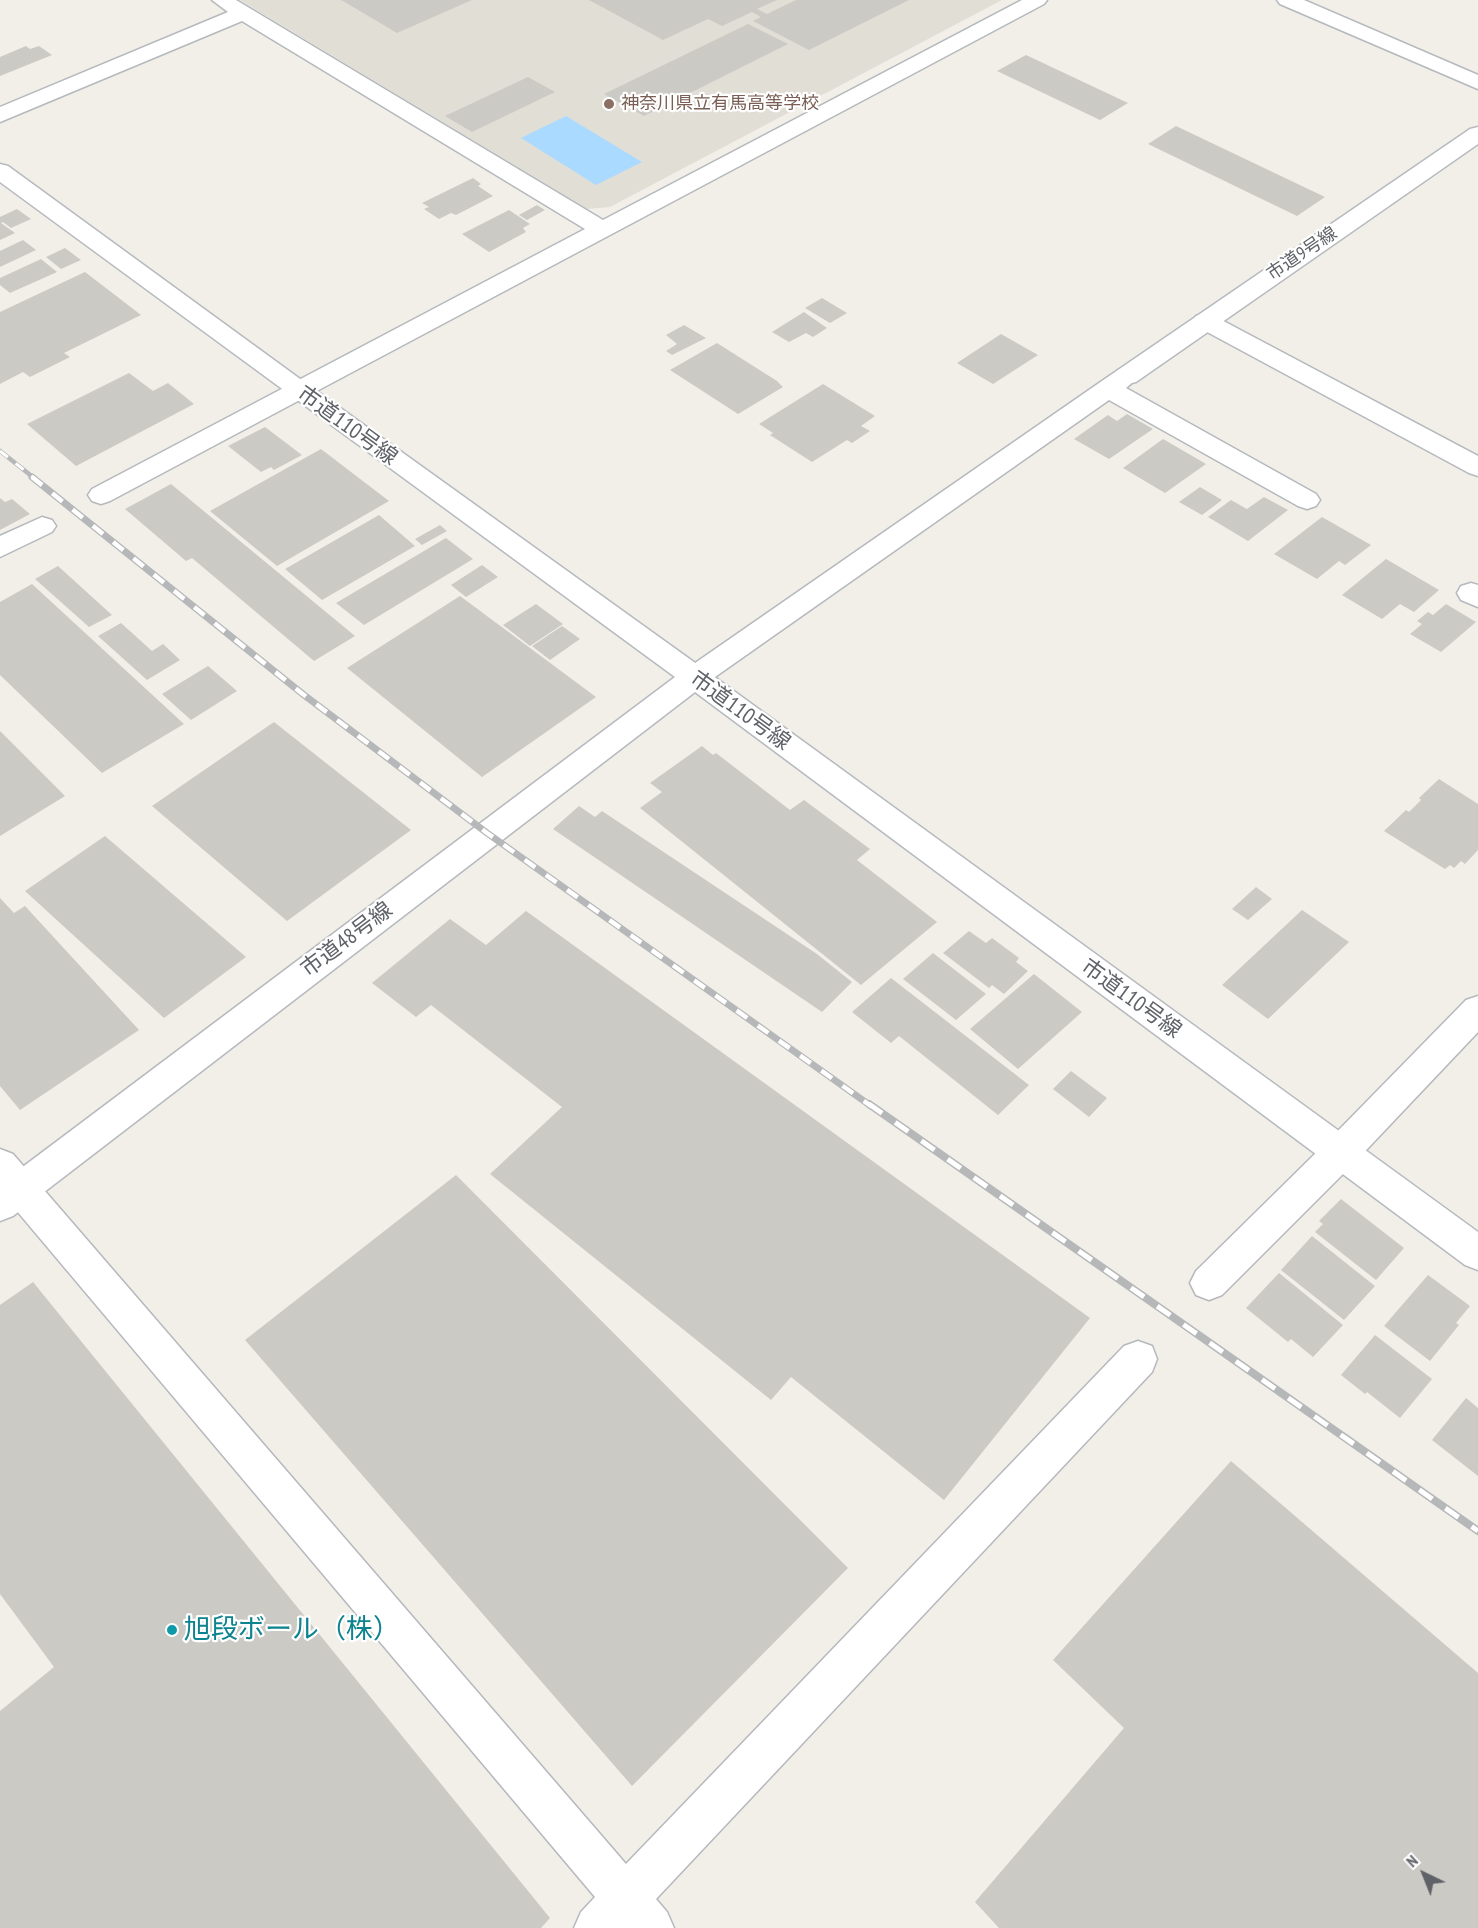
<!DOCTYPE html>
<html>
<head>
<meta charset="utf-8">
<style>
  body { margin:0 }
  #map { position:relative; width:1478px; height:1928px; overflow:hidden; background:#f1efe8; font-family:"PT Sans Narrow",sans-serif }
  canvas { display:block }
  .north { position:absolute; left:1394px; top:1844px; width:60px; height:60px; -webkit-text-stroke:4px #fff; paint-order:stroke; rotate:317deg; font-size:16px; font-weight:700; line-height:24px; text-align:center; color:#5f6368 }
  .north::after { content:''; display:block; margin:auto; width:21px; height:27px; background:#5f6368; clip-path:polygon(50% 0,100% 100%,50% 72%,0 100%) }
</style>
</head>
<body>
<div id="map">
<canvas width="1478" height="1928"></canvas>
<div class="north">N</div>
</div>
<script>
const context = document.querySelector('canvas').getContext('2d');
context.lineJoin = 'round';
function fillPath(path, color) { context.fillStyle = color; context.fill(path, 'evenodd'); }
const toPath = rows => new Path2D(rows.map(r => 'M' + r).join(''));
function stroke(path, color, width, dash) { context.strokeStyle = color; context.lineWidth = width; context.lineCap = dash ? 'butt' : 'round'; context.setLineDash(dash || []); context.stroke(path); }
function write(font, color, halo, rows, align = 'center') {
  context.font = font + ' "PT Sans Narrow","Noto Sans JP",sans-serif'; context.lineWidth = 4.5; context.setLineDash([]); context.textBaseline = 'middle'; context.strokeStyle = halo; context.fillStyle = color; for (const [text, x, y, turn = 0] of rows) {
    context.save(); context.translate(x, y); context.rotate((+turn || 0) * Math.PI / 180); context.textAlign = isNaN(turn) ? turn : align; if (halo) context.strokeText(text, 0, 0); context.fillText(text, 0, 0); context.restore();
  }
}
fillPath(toPath([
  [240,0,1002,0,610,207,587,209]
]), '#e1ded6');
fillPath(toPath([
  [566,116,642,162,596,185,521,138]
]), '#aadaff');
fillPath(toPath([
  [341,0,472,0,397,33],
  [589,0,777,0,757,9,767,14,796,0,909,0,809,50,753,21,761,17,752,12,722,26,708,19,663,40],
  [748,24,788,44,644,116,604,94],
  [26,46,30,49,39,46,52,55,0,76,0,57],
  [1026,55,1128,103,1100,120,997,71],
  [528,77,555,92,472,132,445,116],
  [1176,126,1325,197,1297,216,1148,144],
  [473,178,481,184,478,186,493,196,456,215,451,213,439,219,424,209,429,207,422,203],
  [537,205,545,210,527,220,519,215],
  [17,209,31,219,11,228,3,222,1,223,15,233,0,240,0,217],
  [509,210,530,224,523,228,526,232,489,252,462,234],
  [23,240,36,250,0,267,0,251],
  [65,248,81,260,61,269,46,257],
  [41,259,57,272,10,293,0,285,0,278],
  [85,272,141,315,64,353,70,357,30,377,23,372,0,384,0,312],
  [822,298,847,313,830,323,805,308],
  [804,312,827,328,813,337,806,333,789,342,772,332],
  [684,325,706,338,672,355,666,351,677,344,666,335],
  [1001,334,1038,355,993,384,957,363],
  [717,343,777,381,783,387,738,414,670,370],
  [129,373,153,391,168,383,194,404,76,466,27,424],
  [823,384,875,416,861,426,870,431,852,443,847,440,812,462,770,435,773,433,759,424],
  [1127,414,1153,429,1109,459,1074,439,1108,415,1117,421],
  [265,427,302,455,274,470,271,467,261,472,228,446],
  [1163,439,1206,464,1165,493,1123,468],
  [321,449,389,501,277,566,210,511],
  [171,484,355,636,314,661,192,558,186,561,125,509],
  [1200,487,1222,500,1202,515,1179,502],
  [1264,497,1288,510,1248,541,1208,517,1231,500,1247,509],
  [0,498,5,502,12,499,30,514,0,530],
  [379,515,415,546,322,600,285,569],
  [1322,517,1371,545,1345,565,1339,561,1317,579,1274,554],
  [440,525,447,531,422,545,415,539],
  [446,538,473,559,364,625,336,603],
  [1386,559,1439,590,1414,612,1400,604,1382,619,1342,595],
  [482,565,498,577,466,597,451,585],
  [58,566,112,615,89,627,35,579],
  [32,584,184,724,102,773,0,675,0,602],
  [460,596,596,697,482,777,347,668],
  [536,604,563,624,530,646,503,625],
  [1446,604,1476,622,1441,652,1410,634,1422,624,1417,621,1428,612,1433,615],
  [121,623,152,651,163,644,180,660,147,680,98,636],
  [562,626,580,639,550,660,532,646],
  [208,666,237,691,191,720,162,694],
  [274,722,411,830,287,921,152,806],
  [0,731,65,796,0,836],
  [702,746,713,755,716,753,790,810,804,800,870,849,857,860,937,922,861,985,640,808,662,792,650,783],
  [1439,779,1478,804,1478,850,1465,864,1461,861,1454,868,1450,865,1445,869,1384,831,1406,810,1409,812,1421,800,1419,798],
  [579,806,595,817,602,811,817,954,852,982,822,1012,553,829],
  [105,836,246,957,164,1018,25,891],
  [1256,887,1272,899,1248,920,1232,909],
  [0,898,14,913,25,906,139,1030,20,1110,0,1086],
  [1302,910,1349,942,1268,1019,1222,985],
  [526,911,1090,1318,944,1500,791,1377,771,1400,490,1174,562,1107,431,1005,416,1017,372,983,450,919,486,945],
  [969,931,986,943,992,938,1019,958,1016,962,1028,971,1004,994,992,985,989,988,943,953],
  [933,953,986,994,956,1020,903,979],
  [1034,974,1082,1012,1018,1069,970,1029],
  [891,978,1029,1085,998,1115,899,1036,891,1043,852,1012],
  [1071,1071,1107,1098,1089,1117,1053,1089],
  [456,1175,848,1568,632,1786,245,1340],
  [1341,1199,1404,1248,1376,1280,1315,1232,1323,1224,1319,1221],
  [1312,1236,1375,1286,1344,1320,1281,1270],
  [1279,1273,1343,1325,1313,1357,1291,1339,1288,1342,1246,1308],
  [1428,1275,1470,1306,1456,1323,1459,1325,1430,1361,1384,1326],
  [33,1282,550,1918,541,1928,0,1928,0,1711,54,1667,0,1594,0,1305],
  [1375,1335,1432,1379,1400,1418,1367,1392,1365,1394,1341,1375],
  [1466,1398,1478,1408,1478,1476,1432,1440],
  [1231,1461,1478,1673,1478,1928,999,1928,975,1902,1124,1728,1053,1660]
]), '#cccac5');
const street = toPath([
  [212,0,236,0,603,220,1022,0,1047,0,1044,4,110,501,101,504,92,501,88,495,92,489,585,229,242,21,0,122,0,107,228,12,212,0],
  [1277,0,1304,0,1478,75,1478,89,1280,4,1277,0],
  [1205,314,1214,316,1478,456,1478,476,1469,473,1196,326,1193,321,1196,316,1205,314],
  [1127,368,1136,370,1140,376,1126,388,1316,494,1320,500,1316,506,1307,509,1298,506,1109,400,705,684,695,687,685,684,680,677,685,670,1099,383,1118,370,1127,368],
  [42,517,52,520,56,526,52,532,0,557,0,536,42,517],
  [1471,583,1478,585,1478,607,1461,600,1457,593,1461,586,1471,583],
  [1478,996,1478,1032,1353,1164,1222,1295,1209,1300,1196,1295,1190,1283,1196,1271,1327,1142,1466,1000,1478,996],
  [0,1149,13,1154,626,1864,1124,1346,1138,1341,1152,1346,1157,1359,1152,1372,656,1899,667,1912,674,1928,574,1928,581,1912,595,1897,0,1191,0,1149]
]);
const secondary = toPath([
  [1478,127,1478,144,1136,382,1127,384,1118,382,1114,376,1118,370,1470,129,1478,127],
  [0,164,8,166,307,384,705,670,1478,1232,1478,1270,1465,1265,695,692,13,1216,0,1221,0,1184,675,677,0,182,0,164]
]);
stroke(street, '#b5b8bc', 3);
stroke(secondary, '#b6babf', 3);
fillPath(street, '#fff');
fillPath(secondary, '#fff');
const railFar2 = toPath([
  [0,451,34,478]
]);
const railFar1 = toPath([
  [32,477,304,695,487,833,871,1106]
]);
const rail = toPath([
  [869,1104,1478,1531]
]);
stroke(railFar2, '#b6b7b8', 4.5);
stroke(railFar1, '#b6b7b8', 7);
stroke(rail, '#b6b7b8', 8);
stroke(railFar2, '#fff', 3, [10]);
stroke(railFar1, '#fff', 4.5, [13]);
stroke(rail, '#fff', 5, [16]);
for (const [x, y, r, color] of [
  [609,104,6,"#8d6e63"],
  [172,1630,6,"#0f9aa8"]
]) { const dot = new Path2D(); dot.arc(x, y, r, 0, 2 * Math.PI); context.fillStyle = color; context.fill(dot); stroke(dot, '#fff', 2); }
write('18px', '#785e54', '#fff', [
  ["神奈川県立有馬高等学校",621,104]
], 'left');
write('18px', '#5f6368', '#fff', [
  ["市道9号線",1302,254,-34]
]);
write('22px', '#5f6368', '#fff', [
  ["市道110号線",347,426,36],
  ["市道110号線",740,711,36],
  ["市道48号線",347,940,-37],
  ["市道110号線",1131,999,36]
]);
write('27px', '#0d838f', '#fff', [
  ["旭段ボール（株）",184,1630]
], 'left');
</script>
</body>
</html>
